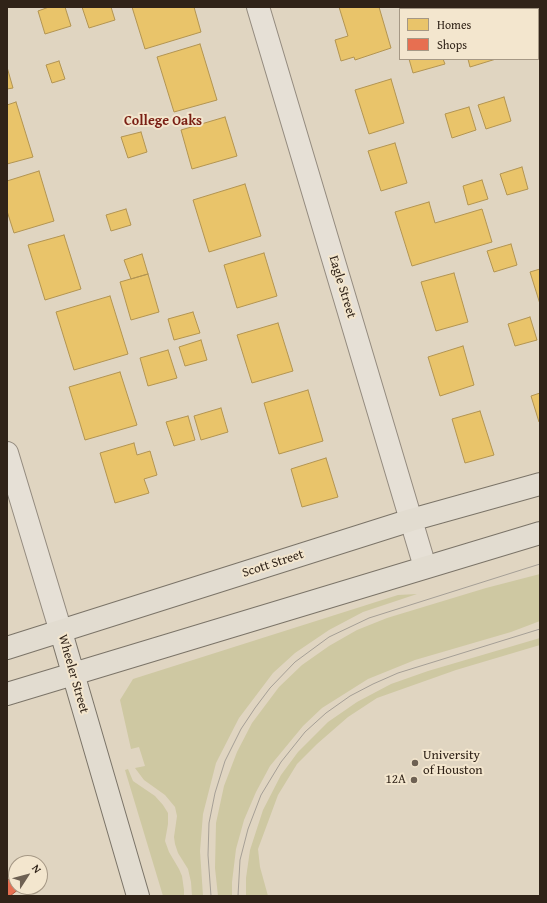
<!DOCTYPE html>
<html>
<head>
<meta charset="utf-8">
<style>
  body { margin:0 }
  #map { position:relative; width:547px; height:903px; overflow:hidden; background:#e0d5c1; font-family:"Gentium Book Plus",serif }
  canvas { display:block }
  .frame { position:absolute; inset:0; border:8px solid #302318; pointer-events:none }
  .legend { position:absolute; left:399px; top:8px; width:140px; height:52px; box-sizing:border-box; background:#f3e6ce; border:1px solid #a59885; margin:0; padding:5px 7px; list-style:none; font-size:12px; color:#302318 }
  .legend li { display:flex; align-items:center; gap:8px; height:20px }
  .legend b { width:20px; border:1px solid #a59885 }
  .north { position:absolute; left:8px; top:855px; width:40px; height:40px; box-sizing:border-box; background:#f3e6ce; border:1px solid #a59885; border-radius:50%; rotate:54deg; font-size:11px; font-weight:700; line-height:16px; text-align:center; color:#302318 }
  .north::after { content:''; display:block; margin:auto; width:14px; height:18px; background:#6e6153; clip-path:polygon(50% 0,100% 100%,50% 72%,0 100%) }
</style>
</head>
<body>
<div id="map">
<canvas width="547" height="903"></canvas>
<div class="frame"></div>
<ul class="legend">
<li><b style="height:11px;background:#e9c46a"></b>Homes</li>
<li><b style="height:11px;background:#e76f51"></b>Shops</li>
</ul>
<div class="north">N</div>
</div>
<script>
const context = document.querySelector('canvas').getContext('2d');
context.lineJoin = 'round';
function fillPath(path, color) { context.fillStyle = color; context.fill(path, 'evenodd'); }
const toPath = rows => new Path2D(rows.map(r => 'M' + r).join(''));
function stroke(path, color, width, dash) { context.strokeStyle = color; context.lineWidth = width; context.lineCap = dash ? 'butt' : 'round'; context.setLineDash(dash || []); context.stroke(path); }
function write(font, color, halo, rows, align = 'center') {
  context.font = font + ' "Gentium Book Plus",serif'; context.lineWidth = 4; context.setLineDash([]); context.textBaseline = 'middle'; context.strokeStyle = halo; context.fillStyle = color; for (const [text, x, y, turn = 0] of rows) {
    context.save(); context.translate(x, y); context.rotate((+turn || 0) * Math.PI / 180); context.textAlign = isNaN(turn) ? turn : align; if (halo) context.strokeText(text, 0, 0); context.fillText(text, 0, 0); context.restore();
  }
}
fillPath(toPath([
  [540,574,540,621,511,632,415,660,368,679,322,708,303,726,270,766,256,792,244,820,236,849,232,882,232,896,218,896,215,868,216,823,224,786,237,752,252,723,279,687,302,665,329,646,357,630,387,618,486,588],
  [417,594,363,612,329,630,295,653,273,673,239,718,216,763,203,814,200,851,203,896,192,896,191,882,188,869,178,853,175,844,174,837,177,816,175,807,165,795,144,780,135,768,145,766,139,747,131,749,120,700,133,679,398,595],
  [540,638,540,645,456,670,377,698,348,717,317,744,297,764,278,795,258,849,260,867,268,896,246,896,246,878,250,850,263,810,281,775,298,752,328,722,357,702,391,684,428,671],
  [128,769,133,781,155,796,163,805,168,813,168,824,165,841,169,852,179,869,182,876,184,890,184,896,163,896,125,770]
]), '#cec8a2');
const homes = toPath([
  [49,7,65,7,71,26,45,34,38,11,49,7],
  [82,7,111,7,115,20,89,28,82,7],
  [132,7,194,7,201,32,145,49,132,7],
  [339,7,379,7,391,48,355,60,354,57,341,61,335,40,348,36,339,7],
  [200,44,217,100,174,112,157,57,200,44],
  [409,59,443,59,445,64,413,73,409,59],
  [468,59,496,59,470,67,468,59],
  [59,61,65,79,52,83,46,65,59,61],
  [7,67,13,88,7,89,7,67],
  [391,79,404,123,369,134,355,90,391,79],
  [504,97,511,121,486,129,478,105,504,97],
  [16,102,33,157,7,164,7,105,16,102],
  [469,107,476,130,452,138,445,114,469,107],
  [225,117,237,156,192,169,181,130,225,117],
  [141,132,147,152,128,158,121,137,141,132],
  [395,143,407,183,381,191,368,151,395,143],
  [522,167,528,189,507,195,500,174,522,167],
  [39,171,54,221,14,233,7,211,7,181,39,171],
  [482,180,488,199,468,205,463,186,482,180],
  [245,184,261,236,209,252,193,200,245,184],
  [429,202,435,223,482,209,492,242,412,266,395,212,429,202],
  [126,209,131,225,111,231,106,215,126,209],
  [64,235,81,289,45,300,28,245,64,235],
  [511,244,517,265,494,272,487,251,511,244],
  [264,253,277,296,237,308,224,265,264,253],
  [142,254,148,274,131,279,124,260,142,254],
  [540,269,540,304,530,272,540,269],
  [454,273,468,322,436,331,421,282,454,273],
  [148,274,159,312,131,320,120,282,148,274],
  [110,296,128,354,74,370,56,312,110,296],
  [193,312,200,333,174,340,168,319,193,312],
  [530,317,537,340,515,346,508,324,530,317],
  [278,323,293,371,252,383,237,335,278,323],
  [201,340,207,360,185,366,179,347,201,340],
  [463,346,474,385,440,396,428,357,463,346],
  [168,350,177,378,148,386,140,358,168,350],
  [120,372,137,425,85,440,69,387,120,372],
  [308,390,323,441,279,454,264,403,308,390],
  [540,393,540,421,539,422,531,396,540,393],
  [221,408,228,432,201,440,194,416,221,408],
  [480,411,494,455,465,463,452,419,480,411],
  [188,416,195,440,174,446,166,422,188,416],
  [134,443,137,455,150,451,157,475,144,479,149,493,115,503,100,453,134,443],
  [326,458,338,497,302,507,291,469,326,458]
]);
fillPath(homes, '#e9c46a');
stroke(homes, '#b29451', 1);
const shops = toPath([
  [7,878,19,889,10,896,7,896,7,878]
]);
fillPath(shops, '#e76f51');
stroke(shops, '#b05840', 1);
const minor = toPath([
  [258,7,425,567],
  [7,453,61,632]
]);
const major = toPath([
  [61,632,138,896],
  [7,648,411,520,540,484],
  [7,694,540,533]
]);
stroke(minor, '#948b7f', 24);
stroke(major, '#7b7468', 24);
stroke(minor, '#e6e0d6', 22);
stroke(major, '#e2dcd0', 22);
stroke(toPath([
  [211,896,208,855,209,823,215,793,225,761,241,729,255,708,270,688,295,662,329,637,369,618,540,564],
  [238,896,240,860,248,829,261,795,281,762,305,732,326,713,350,696,373,684,398,673,540,629]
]), '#a59f96', 1);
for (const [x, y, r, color] of [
  [415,763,4,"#6e6153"],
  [414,780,4,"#6e6153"]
]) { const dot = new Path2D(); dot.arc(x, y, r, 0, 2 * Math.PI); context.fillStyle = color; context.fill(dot); stroke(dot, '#f3e6ce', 1.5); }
write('13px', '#302318', '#f3e6ce', [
  ["Eagle Street",342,287,73],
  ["Scott Street",273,564,-18],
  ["Wheeler Street",73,674,74]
]);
write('13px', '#302318', '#f3e6ce', [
  ["University",423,756],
  ["of Houston",423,771],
  ["12A",406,780,"right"]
], 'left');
write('bold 14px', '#7a1f14', '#f3e6ce', [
  ["College Oaks",163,121]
]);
</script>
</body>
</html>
